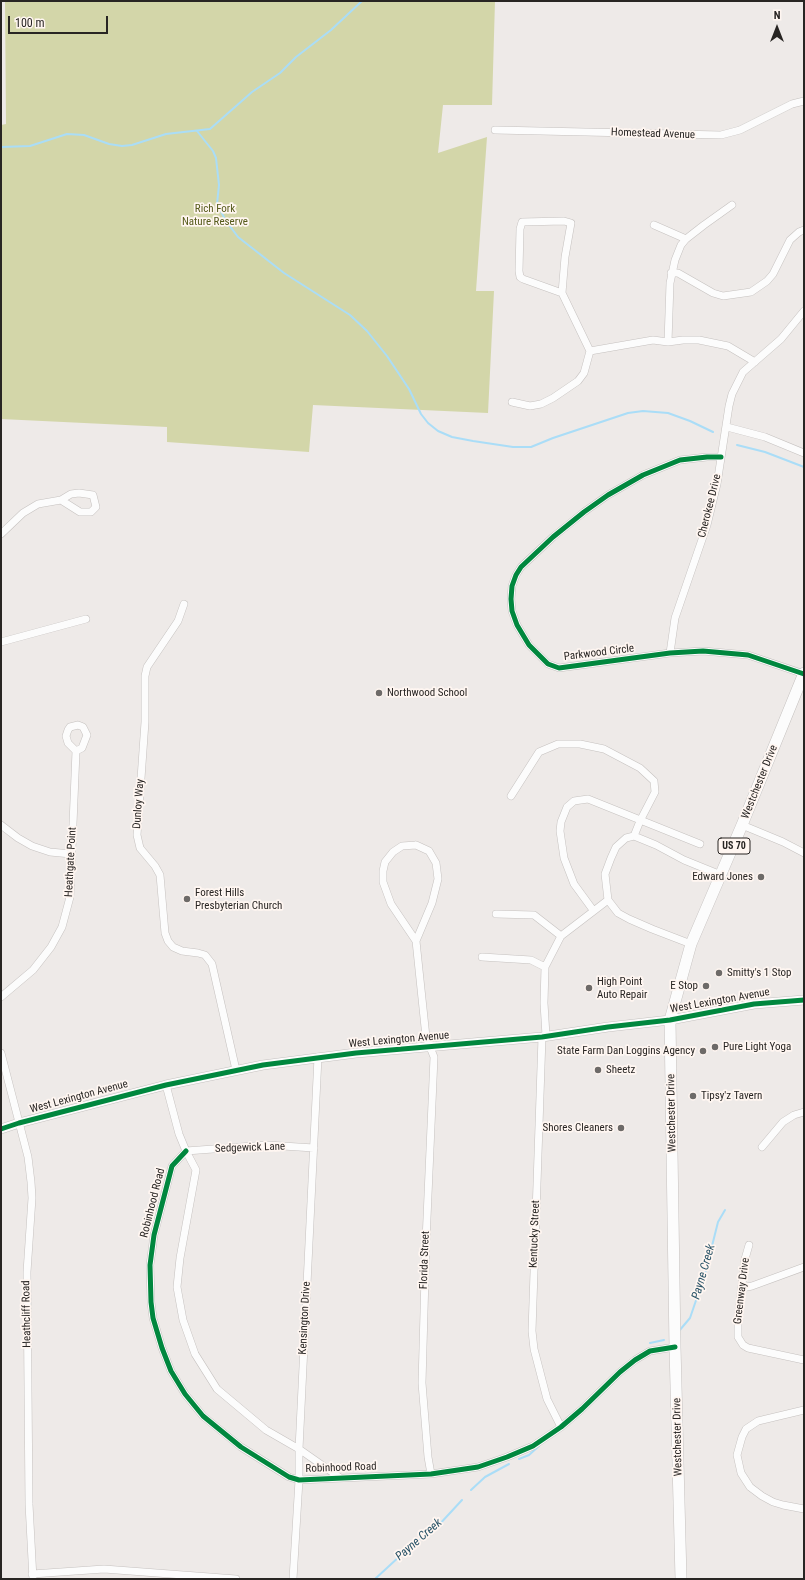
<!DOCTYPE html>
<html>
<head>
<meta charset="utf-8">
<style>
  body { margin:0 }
  #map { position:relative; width:805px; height:1580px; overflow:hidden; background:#eeeae8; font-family:"Roboto Condensed",sans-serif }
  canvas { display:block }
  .frame { position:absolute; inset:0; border:2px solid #282523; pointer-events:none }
  .north { position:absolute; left:757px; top:8px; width:40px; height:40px; -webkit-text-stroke:3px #fff6f1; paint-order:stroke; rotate:0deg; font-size:11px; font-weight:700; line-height:16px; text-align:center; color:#282523 }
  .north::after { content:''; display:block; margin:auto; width:14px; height:18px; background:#282523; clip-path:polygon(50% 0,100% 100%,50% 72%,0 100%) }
  .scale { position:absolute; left:8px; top:16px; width:100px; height:18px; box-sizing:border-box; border:2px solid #282523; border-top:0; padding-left:5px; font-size:12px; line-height:14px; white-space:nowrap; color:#282523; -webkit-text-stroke:3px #fff6f1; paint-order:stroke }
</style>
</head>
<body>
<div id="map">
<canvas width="805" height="1580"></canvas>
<div class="frame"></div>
<div class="north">N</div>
<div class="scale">100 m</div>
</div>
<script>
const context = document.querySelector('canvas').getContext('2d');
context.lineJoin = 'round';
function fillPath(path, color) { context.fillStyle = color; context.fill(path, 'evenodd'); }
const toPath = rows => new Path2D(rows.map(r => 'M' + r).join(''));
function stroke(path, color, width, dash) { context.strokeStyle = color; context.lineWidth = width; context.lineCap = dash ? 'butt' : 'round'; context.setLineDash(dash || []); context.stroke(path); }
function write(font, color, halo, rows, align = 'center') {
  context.font = font + ' "Roboto Condensed",sans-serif'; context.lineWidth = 3.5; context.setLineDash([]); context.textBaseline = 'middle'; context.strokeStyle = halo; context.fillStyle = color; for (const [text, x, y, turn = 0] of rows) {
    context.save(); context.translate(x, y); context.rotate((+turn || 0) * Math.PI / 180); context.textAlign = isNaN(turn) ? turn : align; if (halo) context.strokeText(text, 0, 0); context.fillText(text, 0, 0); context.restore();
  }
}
fillPath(toPath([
  [5,1,495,1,492,105,443,105,438,153,487,137,476,291,494,291,488,413,313,405,309,452,167,442,167,427,1,419,1,125,6,124]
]), '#d3d6a9');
stroke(toPath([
  [197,131,213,151,216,158,219,185,217,204,226,221,238,237,284,273,350,315,367,331,387,356,409,389,421,414,428,423,438,431,452,437,473,441,513,447,531,447,553,438,628,413,643,411,668,413,690,421,713,432],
  [1,147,30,146,67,134,84,135,109,144,122,146,132,145,166,134,210,129,252,92,280,73,296,57,331,30,362,1],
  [737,445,765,452,804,467],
  [679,1331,690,1318,705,1274,718,1222,725,1210],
  [650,1343,664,1340],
  [519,1459,529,1455,539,1446],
  [471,1490,485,1477,509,1464],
  [375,1579,414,1543,437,1527,462,1500]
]), '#aaddf7', 2);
const minor = toPath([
  [495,130,721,135,740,130,792,104,804,101],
  [654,225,686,239],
  [671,273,678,273,713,293,723,296,751,292,767,281,773,274,790,240,799,232,804,230],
  [668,342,670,283,675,260,681,245,686,239,704,225,732,205],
  [590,351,653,340,668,342,683,340,699,340,728,346,755,362],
  [512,402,530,406,541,404,553,398,578,381,584,373,590,351,562,293,565,257,571,223,564,221,522,222,520,229,519,271,520,277,523,279,562,293],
  [727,427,765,437,804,453],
  [721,457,707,457,680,460,643,475,608,495,584,512,553,537,521,567,516,575,512,586,511,599,512,611,517,625,529,645,548,664,559,668,670,653,703,651,748,655,804,674],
  [1,534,23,513,38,504,61,500,71,494,79,493,93,495,96,507,91,512,80,512,61,500],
  [184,604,178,621,147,667,145,676,145,722,137,835,140,848,155,866,160,875,165,933,168,941,173,947,182,951,198,953,205,955,212,964,236,1070],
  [1,642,86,619],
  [670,653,675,618,707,525,717,484,729,406,732,394,743,372,781,339,804,311],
  [78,725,83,727,87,735,82,748,76,751,68,743,66,736,68,730,70,727,78,725],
  [511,796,539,752,558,744,580,744,604,749,640,768,654,781,655,792,640,821,634,836],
  [1,825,18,838,32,846,50,852,71,854],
  [742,825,783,842,804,853],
  [416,845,429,851,436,863,438,879,432,903,416,941,391,904,383,882,383,871,385,862,393,852,402,846,416,845],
  [608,900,618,913,629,919,652,929,691,944],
  [593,910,574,884,564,858,560,831,561,822,567,807,574,801,588,799,700,844],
  [496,914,534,915,561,936,608,900,605,874,611,858,616,847,626,838,634,836,656,845,684,860,721,875],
  [416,941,426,1037,434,1057,426,1241,422,1383,428,1457,431,1474],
  [482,957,531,960,545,967],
  [1,997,33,970,51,947,62,927,70,897,76,751],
  [546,1036,544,1003,545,967,561,936],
  [542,1037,532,1331,534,1349,547,1399,561,1427],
  [1,1053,28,1157,31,1182,32,1198,27,1272,29,1504,33,1579],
  [166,1085,179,1134,186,1151,196,1170,180,1258,177,1287,183,1320,195,1354,217,1389,266,1430,299,1449,339,1477],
  [762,1147,783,1122,794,1115,804,1112],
  [186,1151,172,1166,154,1235,150,1265,151,1302,153,1318,162,1348,171,1371,185,1394,203,1416,241,1447,289,1477,299,1480,431,1474,478,1467,507,1457,533,1446,561,1427,582,1409,620,1372,635,1360,650,1351,675,1347],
  [186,1151,267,1145,314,1148],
  [749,1245,745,1259,738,1318,738,1337,743,1345,748,1348,804,1360],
  [742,1288,752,1286,804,1267],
  [804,1410,758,1421,746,1429,742,1437,737,1455,741,1473,750,1487,762,1496,773,1502,783,1505,804,1509],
  [32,1574,104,1569,236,1579],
  [293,1579,299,1480,299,1449,318,1057]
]);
const tertiary = toPath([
  [1,1129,19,1123,166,1085,263,1065,356,1053,542,1037,608,1027,670,1020,754,1004,804,1000]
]);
const primary = toPath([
  [681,1579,675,1347,670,1020,691,944,742,825,804,673]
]);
stroke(minor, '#c5c1bf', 8);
stroke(tertiary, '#c5c1bf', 10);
stroke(primary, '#c5c1bf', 12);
stroke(minor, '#fcfcfc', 7);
stroke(tertiary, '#fcfcfc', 9);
stroke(primary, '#fcfcfc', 11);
stroke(toPath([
  [721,457,707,457,680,460,643,475,608,495,584,512,553,537,521,567,516,575,512,586,511,599,512,611,517,625,529,645,548,664,559,668,670,653,703,651,748,655,804,674],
  [1,1129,19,1123,166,1085,263,1065,356,1053,542,1037,608,1027,670,1020,754,1004,804,1000],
  [186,1151,172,1166,154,1235,150,1265,151,1302,153,1318,162,1348,171,1371,185,1394,203,1416,241,1447,289,1477,299,1480,431,1474,478,1467,507,1457,533,1446,561,1427,582,1409,620,1372,635,1360,650,1351,675,1347]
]), '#00873e', 5);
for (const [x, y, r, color] of [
  [379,693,4,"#6d6a68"],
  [761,877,4,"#6d6a68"],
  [187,899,4,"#6d6a68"],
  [719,973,4,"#6d6a68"],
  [706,986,4,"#6d6a68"],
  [589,988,4,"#6d6a68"],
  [715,1047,4,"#6d6a68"],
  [703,1051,4,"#6d6a68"],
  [598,1070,4,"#6d6a68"],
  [693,1096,4,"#6d6a68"],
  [621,1128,4,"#6d6a68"]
]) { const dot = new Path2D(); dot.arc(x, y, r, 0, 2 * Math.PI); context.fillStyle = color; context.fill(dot); stroke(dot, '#fff6f1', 1.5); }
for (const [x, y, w] of [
  [734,846,32]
]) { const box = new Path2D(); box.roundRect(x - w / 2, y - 8, w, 16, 3); context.fillStyle = '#fff6f1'; context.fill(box); stroke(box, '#282523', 1); }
write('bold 10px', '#282523', null, [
  ["US 70",734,846]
]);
write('11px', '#282523', '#fff6f1', [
  ["Homestead Avenue",653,134,2],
  ["Cherokee Drive",710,506,-76],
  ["Parkwood Circle",599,653,-7],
  ["Westchester Drive",760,782,-68],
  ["Dunloy Way",139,804,-86],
  ["Heathgate Point",71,862,-87],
  ["West Lexington Avenue",720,1001,-10],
  ["West Lexington Avenue",399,1040,-5],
  ["West Lexington Avenue",79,1097,-15],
  ["Westchester Drive",672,1113,-91],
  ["Sedgewick Lane",250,1148,-2],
  ["Robinhood Road",153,1203,-76],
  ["Kentucky Street",535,1234,-88],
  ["Florida Street",425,1260,-88],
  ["Greenway Drive",742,1291,-83],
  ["Heathcliff Road",27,1314,-91],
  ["Kensington Drive",305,1318,-87],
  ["Westchester Drive",678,1437,-91],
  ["Robinhood Road",341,1468,-2]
]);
write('11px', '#565b1b', '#fff6f1', [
  ["Rich Fork",215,209],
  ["Nature Reserve",215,222]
]);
write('11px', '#282523', '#fff6f1', [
  ["Northwood School",387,693],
  ["Edward Jones",753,877,"right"],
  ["Forest Hills",195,893],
  ["Presbyterian Church",195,906],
  ["Smitty's 1 Stop",727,973],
  ["High Point",597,982],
  ["Auto Repair",597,995],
  ["E Stop",698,986,"right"],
  ["Pure Light Yoga",723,1047],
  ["State Farm Dan Loggins Agency",695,1051,"right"],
  ["Sheetz",606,1070],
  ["Tipsy'z Tavern",701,1096],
  ["Shores Cleaners",613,1128,"right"]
], 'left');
write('italic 12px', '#285266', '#fff6f1', [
  ["Payne Creek",704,1272,-74],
  ["Payne Creek",419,1540,-41]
]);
</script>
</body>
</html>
